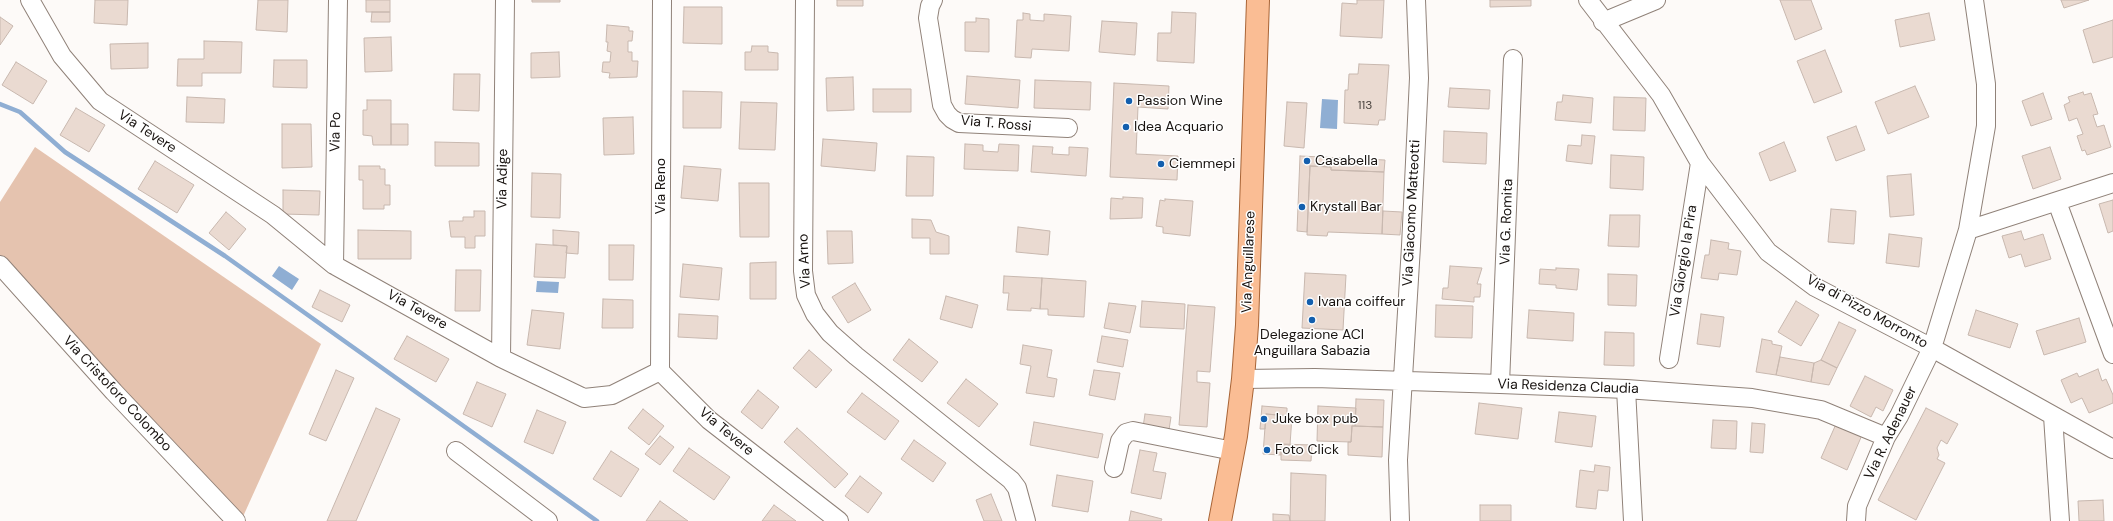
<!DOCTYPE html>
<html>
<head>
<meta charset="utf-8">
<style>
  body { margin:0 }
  canvas { display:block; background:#fdfaf8 }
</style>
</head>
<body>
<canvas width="2113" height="521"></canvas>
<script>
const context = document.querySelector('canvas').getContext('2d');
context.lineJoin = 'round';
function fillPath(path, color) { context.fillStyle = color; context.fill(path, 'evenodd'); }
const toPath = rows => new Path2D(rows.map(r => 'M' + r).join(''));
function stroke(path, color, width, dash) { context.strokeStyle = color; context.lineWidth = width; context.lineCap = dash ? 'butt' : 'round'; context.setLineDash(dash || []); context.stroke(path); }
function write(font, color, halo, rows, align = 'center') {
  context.font = font + ' "DM Sans",sans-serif'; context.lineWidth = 3; context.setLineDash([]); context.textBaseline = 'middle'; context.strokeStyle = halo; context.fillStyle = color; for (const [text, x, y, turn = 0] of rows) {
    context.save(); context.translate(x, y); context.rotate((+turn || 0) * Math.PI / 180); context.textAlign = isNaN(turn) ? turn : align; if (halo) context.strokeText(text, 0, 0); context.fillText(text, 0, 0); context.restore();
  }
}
fillPath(toPath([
  [35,147,321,344,241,521,0,259,0,202]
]), '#e5c3af');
fillPath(toPath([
  [1322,99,1338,100,1337,129,1320,128],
  [279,266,299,279,292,290,272,276],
  [537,281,559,282,558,293,536,292]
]), '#8faed3');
stroke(toPath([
  [0,104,20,112,65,152,225,256,597,521]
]), '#8faed3', 4.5);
const building = toPath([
  [95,0,128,0,127,25,94,23,95,0],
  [258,0,288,0,287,32,256,30,258,0],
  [366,0,390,0,390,12,366,12,366,0],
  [532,0,560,0,560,2,532,2,532,0],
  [837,0,863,0,863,6,837,6,837,0],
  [1357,0,1384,0,1382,38,1340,36,1342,3,1357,4,1357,0],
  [1490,0,1531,0,1531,6,1490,7,1490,0],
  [1780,0,1811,0,1822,29,1795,40,1780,0],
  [2061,0,2089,0,2064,8,2061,0],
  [684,7,722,7,722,44,683,43,684,7],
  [372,12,390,12,390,22,371,22,372,12],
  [1172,12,1196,13,1194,63,1157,61,1158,33,1171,33,1172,12],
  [1023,13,1030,14,1030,20,1044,21,1044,14,1071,16,1069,51,1032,49,1031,58,1015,57,1017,20,1023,20,1023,13],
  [1929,13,1935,40,1900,47,1895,20,1929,13],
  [0,17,13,26,0,45,0,17],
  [976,18,989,19,989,52,965,51,965,22,976,22,976,18],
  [2113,20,2113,57,2093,63,2083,30,2113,20],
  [1102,21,1137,23,1135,55,1099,52,1102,21],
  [607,25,629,27,629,31,633,31,632,41,628,41,628,52,632,52,632,61,638,61,637,77,609,78,610,73,602,72,603,62,610,62,611,52,607,51,608,42,606,42,607,25],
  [391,37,392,71,365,72,364,38,391,37],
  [204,41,242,42,241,73,202,73,202,86,177,86,178,59,204,59,204,41],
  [148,43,148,68,111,69,110,44,148,43],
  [752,46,768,46,768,52,778,53,778,70,745,70,745,52,751,52,752,46],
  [1825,50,1842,92,1814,103,1797,61,1825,50],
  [559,52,560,77,531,78,531,53,559,52],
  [274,60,307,60,307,88,273,87,274,60],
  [16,62,47,81,33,104,2,85,16,62],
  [1359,64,1389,65,1385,120,1379,120,1378,125,1344,123,1345,90,1348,90,1349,74,1358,74,1359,64],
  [454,74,480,74,479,111,453,110,454,74],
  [967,76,1020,80,1018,108,965,104,967,76],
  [853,77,854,110,827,111,826,78,853,77],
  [1035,80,1091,82,1090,110,1034,108,1035,80],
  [1114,83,1169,86,1168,109,1138,107,1136,154,1178,156,1177,180,1110,177,1114,83],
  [1915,86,1929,117,1888,134,1875,102,1915,86],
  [1450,88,1490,90,1489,109,1448,107,1450,88],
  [873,89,911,89,911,112,873,112,873,89],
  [683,91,722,92,721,128,683,128,683,91],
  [2083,92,2084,95,2091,93,2098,114,2093,115,2097,127,2104,125,2111,147,2087,155,2085,150,2082,151,2077,136,2083,134,2077,118,2069,121,2064,105,2070,102,2068,97,2083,92],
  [2043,93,2052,119,2031,126,2022,101,2043,93],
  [1563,95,1593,98,1591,123,1555,120,1557,102,1562,102,1563,95],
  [187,97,225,99,224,123,186,122,187,97],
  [1614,97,1646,98,1645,131,1613,130,1614,97],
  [367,100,391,100,391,145,373,145,372,136,363,135,363,110,367,110,367,100],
  [741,102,777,103,775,150,739,149,741,102],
  [1287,102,1307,103,1304,148,1284,146,1287,102],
  [76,108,105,125,89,152,60,135,76,108],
  [633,117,634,154,604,155,603,118,633,117],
  [282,124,311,124,312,167,282,168,282,124],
  [391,124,408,124,408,145,391,145,391,124],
  [1856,126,1865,150,1836,161,1827,137,1856,126],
  [1444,131,1487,133,1486,164,1443,162,1444,131],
  [1582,135,1595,136,1592,164,1566,161,1568,145,1581,146,1582,135],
  [823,139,877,143,875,171,821,166,823,139],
  [435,142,479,143,479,166,435,166,435,142],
  [1784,142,1796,171,1770,181,1759,153,1784,142],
  [965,144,983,145,983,151,998,152,999,144,1019,145,1018,171,964,169,965,144],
  [1033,146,1053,147,1052,154,1069,155,1069,147,1088,148,1086,176,1031,172,1033,146],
  [2050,147,2061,179,2033,189,2022,156,2050,147],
  [1611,155,1644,157,1643,190,1610,188,1611,155],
  [907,156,934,157,933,196,906,196,907,156],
  [1300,156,1385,160,1384,172,1331,170,1331,167,1310,166,1307,232,1297,231,1300,156],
  [155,161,194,185,177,213,138,189,155,161],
  [359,166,380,166,380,169,385,169,385,185,390,185,390,205,384,205,384,209,363,209,363,180,359,180,359,166],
  [684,166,721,169,718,201,681,198,684,166],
  [1310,166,1331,167,1331,170,1384,172,1382,234,1328,232,1327,236,1307,235,1310,166],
  [532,173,561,174,560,218,531,217,532,173],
  [1911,174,1914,215,1890,217,1887,176,1911,174],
  [739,183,769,183,769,237,740,237,739,183],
  [283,190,320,191,319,215,283,214,283,190],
  [1123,197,1143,198,1142,218,1110,219,1111,198,1123,199,1123,197],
  [1165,199,1193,201,1190,236,1163,233,1163,227,1156,226,1160,200,1165,201,1165,199],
  [2113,200,2113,231,2108,233,2099,204,2113,200],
  [1831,209,1856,211,1854,244,1828,242,1831,209],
  [474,211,485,211,485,236,475,236,475,248,465,248,465,237,451,237,449,221,463,221,463,217,474,217,474,211],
  [1383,211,1402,212,1400,235,1382,234,1383,211],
  [226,212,246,229,229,250,209,233,226,212],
  [1610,215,1640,215,1639,247,1608,246,1610,215],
  [912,219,931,220,936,232,949,236,949,254,930,254,930,238,912,238,912,219],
  [1018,227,1050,231,1048,255,1016,252,1018,227],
  [358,230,411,231,411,259,358,259,358,230],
  [553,230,579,232,578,254,566,253,567,246,553,245,553,230],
  [827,231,852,231,853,263,828,264,827,231],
  [2021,231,2024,240,2043,234,2051,259,2025,267,2021,254,2009,258,2002,236,2021,231],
  [1889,234,1922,238,1919,267,1886,263,1889,234],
  [1711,240,1729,243,1728,249,1741,251,1737,275,1719,273,1718,280,1701,278,1705,255,1709,255,1711,240],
  [536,244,567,246,565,278,534,277,536,244],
  [609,245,634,245,633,280,609,280,609,245],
  [776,262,776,299,750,299,750,263,776,262],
  [683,264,722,268,719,300,680,297,683,264],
  [1450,266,1482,268,1477,284,1481,284,1480,297,1474,297,1474,302,1442,299,1443,288,1448,288,1450,266],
  [1556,268,1579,269,1577,290,1556,288,1556,285,1539,284,1540,269,1556,270,1556,268],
  [456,270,481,270,480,311,455,311,456,270],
  [1305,273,1346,275,1343,330,1302,328,1305,273],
  [1608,274,1637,275,1636,306,1608,305,1608,274],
  [1004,276,1042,278,1040,309,1031,308,1031,311,1007,310,1009,293,1003,293,1004,276],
  [1042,278,1086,281,1084,317,1048,315,1048,309,1040,309,1042,278],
  [855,283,871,310,848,323,832,297,855,283],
  [320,290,350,305,342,322,312,307,320,290],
  [946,296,978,305,972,328,940,319,946,296],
  [603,299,633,300,633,328,602,328,603,299],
  [1142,301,1185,304,1184,329,1140,327,1142,301],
  [1796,301,1819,315,1801,346,1778,332,1796,301],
  [1109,303,1136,306,1130,333,1104,328,1109,303],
  [1188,305,1215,307,1210,372,1197,371,1197,382,1210,383,1207,427,1179,425,1188,305],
  [1436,305,1473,306,1472,338,1435,337,1436,305],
  [532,310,564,313,560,349,527,345,532,310],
  [1529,310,1574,313,1573,341,1527,338,1529,310],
  [1976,310,2018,324,2010,348,1968,335,1976,310],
  [679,314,718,316,717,339,678,337,679,314],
  [1701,314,1724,317,1720,347,1697,344,1701,314],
  [2079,318,2086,342,2044,355,2036,331,2079,318],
  [1839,322,1856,330,1837,368,1821,360,1839,322],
  [1605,332,1634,333,1634,366,1604,365,1605,332],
  [407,336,449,359,436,382,394,359,407,336],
  [1102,336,1128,340,1123,367,1097,362,1102,336],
  [909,339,938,362,922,382,893,360,909,339],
  [1762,339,1772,341,1772,344,1782,346,1776,375,1756,372,1762,339],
  [1023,345,1052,350,1047,377,1057,379,1054,397,1026,393,1031,366,1020,364,1023,345],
  [809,350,832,370,816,388,793,368,809,350],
  [1780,357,1814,363,1811,382,1776,375,1780,357],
  [1821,360,1837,368,1829,385,1811,382,1814,363,1821,360],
  [2098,369,2102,381,2106,379,2113,395,2113,403,2089,413,2082,398,2071,403,2061,380,2077,373,2079,377,2098,369],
  [336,370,354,378,326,441,309,434,336,370],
  [1094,370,1120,373,1115,400,1089,395,1094,370],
  [1865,376,1893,390,1883,411,1876,407,1871,417,1850,406,1865,376],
  [966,379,998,404,979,427,947,403,966,379],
  [477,382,506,394,492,427,463,414,477,382],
  [758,390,779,407,762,429,741,412,758,390],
  [862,393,899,421,885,440,847,412,862,393],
  [1356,399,1384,400,1383,427,1355,426,1356,399],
  [1479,403,1522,408,1518,439,1475,434,1479,403],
  [1262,406,1287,408,1287,416,1266,414,1265,429,1260,429,1262,406],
  [1318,406,1356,408,1355,426,1352,426,1351,442,1317,441,1318,406],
  [376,408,400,419,356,521,327,521,376,408],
  [1926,408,1958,424,1947,444,1941,440,1937,448,1939,455,1937,459,1945,463,1916,520,1878,500,1926,408],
  [643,409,664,426,649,445,628,428,643,409],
  [537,410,566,422,553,454,524,442,537,410],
  [1559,412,1596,416,1592,447,1555,442,1559,412],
  [1145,414,1171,417,1169,430,1143,427,1145,414],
  [1266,414,1292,416,1290,445,1281,444,1281,455,1263,454,1266,414],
  [1713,420,1737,421,1736,449,1711,448,1713,420],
  [1034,422,1103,434,1098,458,1030,445,1034,422],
  [1752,423,1765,424,1763,453,1750,452,1752,423],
  [1836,424,1862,435,1847,470,1821,458,1836,424],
  [1352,426,1383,427,1382,457,1348,455,1348,442,1351,442,1352,426],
  [797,428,848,474,835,488,784,442,797,428],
  [660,436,674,447,660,465,645,454,660,436],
  [914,440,946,463,933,482,901,459,914,440],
  [1281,444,1312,445,1311,461,1281,460,1281,444],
  [689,448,730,477,714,500,673,471,689,448],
  [1140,450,1157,453,1153,471,1166,473,1161,499,1131,493,1140,450],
  [611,451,639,469,621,497,593,479,611,451],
  [1595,465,1610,467,1608,491,1598,490,1596,509,1576,507,1580,470,1594,472,1595,465],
  [1291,473,1326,475,1325,521,1290,521,1291,473],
  [1057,475,1093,481,1088,512,1052,506,1057,475],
  [860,476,882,493,868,513,845,496,860,476],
  [991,494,1002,521,984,521,976,500,991,494],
  [2103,500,2104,521,2079,521,2078,501,2103,500],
  [660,501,688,521,646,521,660,501],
  [774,505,796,521,762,521,774,505],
  [1480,505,1511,505,1511,521,1480,521,1480,505],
  [1131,511,1162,519,1161,521,1129,521,1131,511],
  [1273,514,1289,515,1290,521,1273,521,1273,514]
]);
fillPath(building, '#eadad1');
stroke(building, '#c8b8af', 1);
const minor = toPath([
  [30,0,62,56,100,101,273,215,334,265,501,358,584,398,612,395,660,371],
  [805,0,803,271,806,295,815,314,830,333,856,356,1011,480,1017,488,1026,521],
  [933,0,930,6,928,18,942,105,947,114,952,119,959,123,1068,128],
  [1588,0,1661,95,1700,163,1768,252,1815,287,1932,348,2113,449],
  [1603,22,1656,0],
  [2057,202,2113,354],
  [1968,230,2113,183],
  [0,265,114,392,236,521],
  [334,265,338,0],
  [501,358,505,0],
  [1669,359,1700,163],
  [660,371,662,0],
  [660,371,709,420,839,521],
  [1243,379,1315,378,1500,384,1626,389,1752,398,1821,410,1886,437],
  [1500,384,1513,59],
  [1626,389,1633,521],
  [2053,416,2060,521],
  [456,451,548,521],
  [1114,468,1120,441,1126,433,1133,431,1233,451],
  [1400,521,1398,460,1411,246,1419,78,1416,0],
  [1856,521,1857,506,1886,437,1899,416,1932,348,1968,230,1986,126,1986,84,1974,0]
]);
const major = toPath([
  [1220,521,1236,436,1243,379,1247,325,1258,0]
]);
stroke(minor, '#908279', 20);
stroke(major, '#a96537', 24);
stroke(minor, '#fff', 18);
stroke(major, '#fabd94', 22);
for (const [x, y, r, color] of [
  [1129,101,4,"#135fae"],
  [1126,127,4,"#135fae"],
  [1307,161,4,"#135fae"],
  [1161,164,4,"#135fae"],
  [1302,207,4,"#135fae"],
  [1310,302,4,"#135fae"],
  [1312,320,4,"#135fae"],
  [1264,419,4,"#135fae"],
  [1267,450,4,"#135fae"]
]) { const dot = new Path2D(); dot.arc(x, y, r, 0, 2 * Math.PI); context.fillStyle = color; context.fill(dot); stroke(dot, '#fff', 1.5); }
write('12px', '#4c4540', null, [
  ["113",1365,106]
]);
write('14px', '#181310', '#fff', [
  ["Passion Wine",1137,101],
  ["Idea Acquario",1134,127],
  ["Casabella",1315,161],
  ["Ciemmepi",1169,164],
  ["Krystall Bar",1310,207],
  ["Ivana coiffeur",1318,302],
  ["Delegazione ACI",1312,335,"center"],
  ["Anguillara Sabazia",1312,351,"center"],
  ["Juke box pub",1272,419],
  ["Foto Click",1275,450]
], 'left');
write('14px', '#181310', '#fff', [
  ["Via T. Rossi",996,124,5],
  ["Via Tevere",147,132,33],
  ["Via Po",336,132,-89],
  ["Via Adige",503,179,-89],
  ["Via Reno",661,186,-90],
  ["Via Giacomo Matteotti",1412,213,-87],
  ["Via G. Romita",1507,222,-88],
  ["Via Arno",805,261,-93],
  ["Via Giorgio la Pira",1684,261,-81],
  ["Via Anguillarese",1249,262,-88],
  ["Via Tevere",417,310,29],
  ["Via di Pizzo Morronto",1867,312,29],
  ["Via Residenza Claudia",1568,387,2],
  ["Via Cristoforo Colombo",117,394,47],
  ["Via Tevere",726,432,40],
  ["Via R. Adenauer",1891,433,-64]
]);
</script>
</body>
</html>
